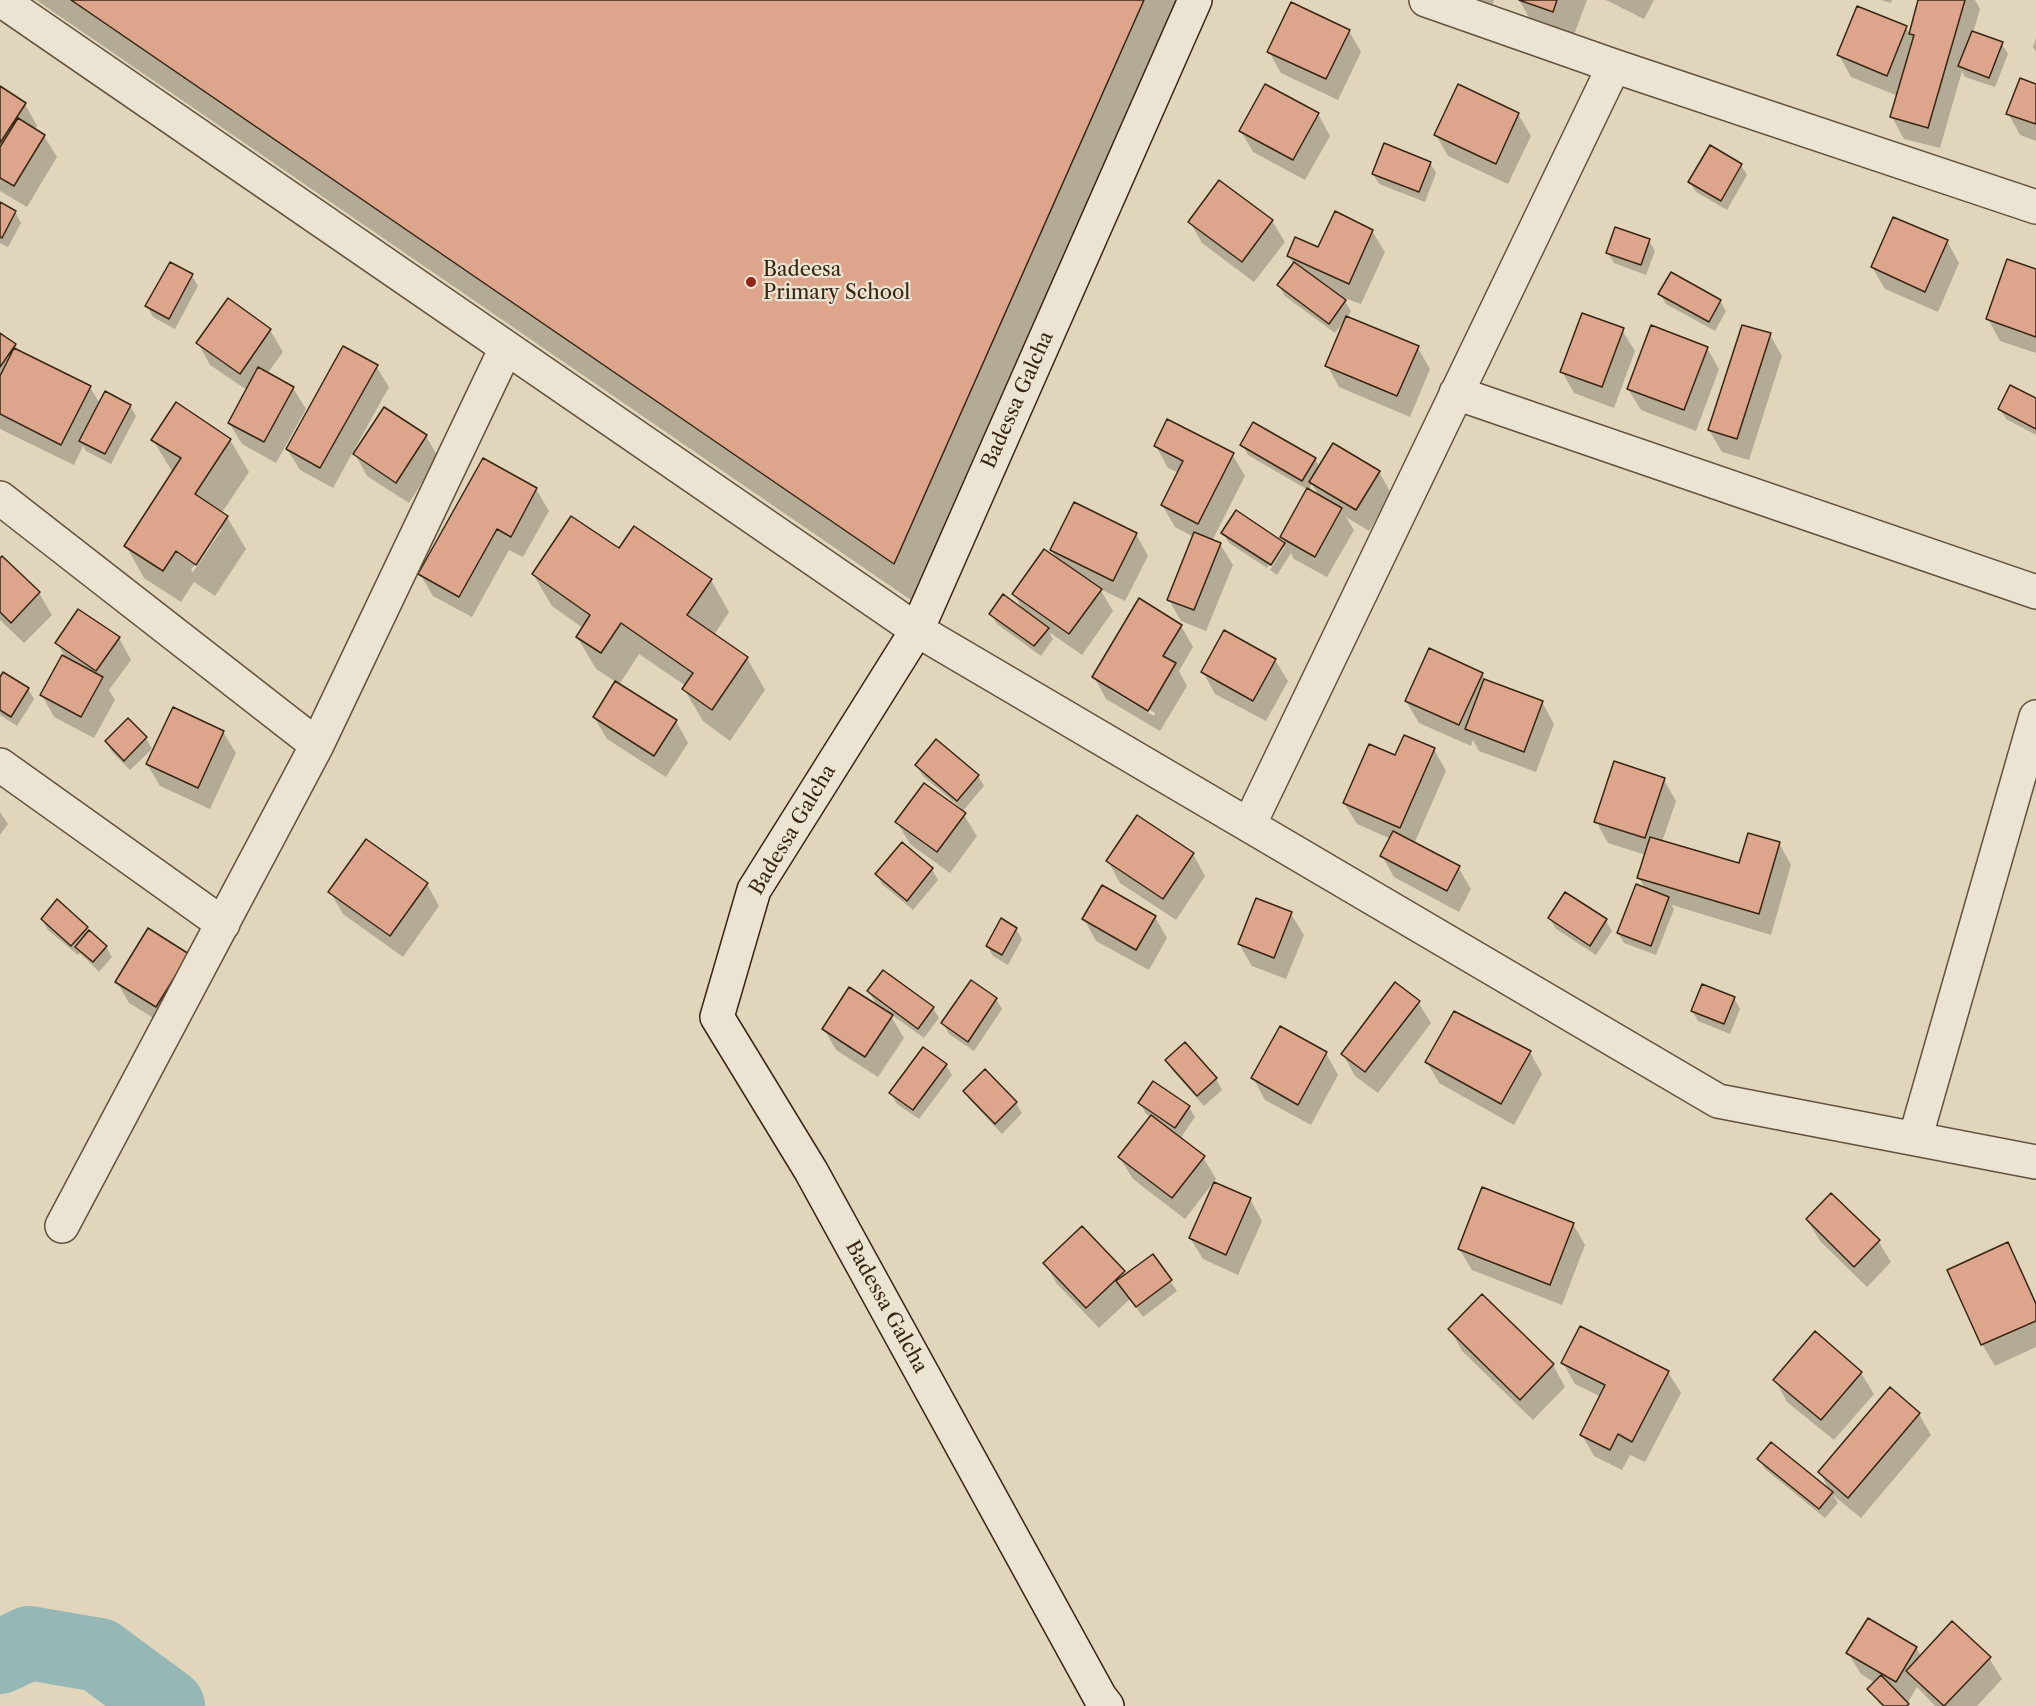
<!DOCTYPE html>
<html>
<head>
<meta charset="utf-8">
<style>
  body { margin:0 }
  canvas { display:block; background:#e1d6bc }
</style>
</head>
<body>
<canvas width="2036" height="1706"></canvas>
<script>
const context = document.querySelector('canvas').getContext('2d');
context.lineJoin = 'round';
function fillPath(path, color) { context.fillStyle = color; context.fill(path, 'evenodd'); }
const toPath = rows => new Path2D(rows.map(r => 'M' + r).join(''));
function stroke(path, color, width, dash) { context.strokeStyle = color; context.lineWidth = width; context.lineCap = dash ? 'butt' : 'round'; context.setLineDash(dash || []); context.stroke(path); }
function write(font, color, halo, rows, align = 'center') {
  context.font = font + ' "Libre Caslon Text",serif'; context.lineWidth = 4.5; context.setLineDash([]); context.textBaseline = 'middle'; context.strokeStyle = halo; context.fillStyle = color; for (const [text, x, y, turn = 0] of rows) {
    context.save(); context.translate(x, y); context.rotate((+turn || 0) * Math.PI / 180); context.textAlign = isNaN(turn) ? turn : align; if (halo) context.strokeText(text, 0, 0); context.fillText(text, 0, 0); context.restore();
  }
}
fillPath(toPath([
  [36,0,1187,0,918,605],
  [1453,0,1494,0,1488,17],
  [1519,0,1587,0,1571,43,1537,31],
  [1606,0,1654,0,1644,19],
  [1881,0,1892,0,1891,3],
  [1920,0,1975,0,1980,9,1973,33,2002,44,2008,54,1995,87,1965,77,1962,71,1940,148,1904,139,1892,117,1898,96,1851,77,1839,55,1906,27,1910,35],
  [1349,31,1361,52,1338,100,1281,73,1269,52],
  [2036,38,2036,52,2033,47],
  [2036,86,2036,141,2020,135,2008,113],
  [0,88,25,104,37,126,34,130,44,136,57,157,27,207,0,191],
  [1318,114,1330,136,1305,180,1253,152,1241,131],
  [1518,114,1531,136,1508,184,1448,156,1436,135],
  [1430,163,1436,173,1425,202,1379,184,1373,174],
  [1741,165,1747,175,1727,210,1696,192,1690,182],
  [0,204,15,212,21,223,8,247,0,243],
  [1272,221,1285,242,1254,282,1202,243,1190,222],
  [1372,231,1385,252,1361,304,1336,295,1345,301,1351,311,1347,318,1418,348,1430,369,1410,417,1339,387,1327,365,1344,321,1335,333,1285,296,1279,286,1294,265,1289,256,1319,249],
  [1649,241,1655,251,1646,275,1614,263,1608,253],
  [1947,241,1959,263,1938,312,1885,289,1872,267],
  [171,264,192,276,198,286,175,329,153,317,147,306],
  [2036,271,2036,353,2000,341,1988,319],
  [1660,294,1720,301,1726,311,1715,331,1666,304],
  [228,300,270,330,283,352,267,374,293,388,306,409,276,463,242,444,229,423,247,390,210,365,198,343],
  [1622,330,1635,351,1614,408,1574,393,1562,372],
  [0,335,15,345,19,352,90,387,100,404,130,406,136,416,111,464,86,451,83,446,74,465,0,429],
  [1770,335,1782,356,1749,460,1722,452,1709,430],
  [1707,348,1719,369,1696,431,1641,410,1628,389],
  [376,366,389,387,333,488,300,470,287,449],
  [2036,400,2036,435,2006,419,2000,409],
  [426,436,438,457,409,503,367,476,355,454],
  [153,440,230,440,249,472,221,514,227,517,246,549,215,596,194,582,181,602,144,578,126,546,173,473],
  [218,529,222,529,193,572,191,570],
  [1242,445,1315,459,1320,468,1379,472,1391,493,1369,531,1346,517,1354,530,1327,577,1294,559,1291,553,1277,575,1270,570,1285,546,1281,546,1267,568,1229,543,1223,533,1237,512,1286,545,1282,537,1308,490,1248,455],
  [1312,484,1319,496,1308,490],
  [1156,446,1232,454,1245,476,1212,541,1220,544,1233,565,1206,631,1181,621,1169,600,1194,537,1175,527,1162,505,1179,473,1168,468],
  [536,489,549,511,523,557,509,550,472,617,433,596,420,574],
  [1136,534,1148,556,1125,601,1100,589,1113,611,1082,655,1049,632,1053,639,1041,656,997,624,991,614,1024,612,1014,594,1057,560,1051,550],
  [619,550,711,580,729,612,714,635,747,658,765,690,730,741,703,721,684,689,686,686,639,654,619,685,676,721,688,743,666,777,607,739,594,717,616,682,596,669,577,637,583,628,552,606,533,574],
  [2,558,39,593,52,615,24,643,0,620,0,560],
  [1181,626,1193,647,1179,671,1187,686,1160,731,1106,699,1094,677],
  [1110,686,1155,713,1154,716,1110,690],
  [119,638,131,660,109,690,115,700,94,738,54,717,42,695,64,655,57,643],
  [1275,660,1288,681,1266,721,1215,694,1203,672],
  [1482,674,1486,681,1542,702,1554,724,1536,772,1479,751,1473,740,1471,746,1419,723,1406,701],
  [0,680,28,689,34,699,17,726,0,715],
  [128,720,146,738,152,749,130,770,112,752,106,742],
  [223,732,236,753,210,809,160,786,147,764],
  [1434,749,1446,771,1414,844,1458,867,1471,889,1459,912,1394,877,1382,856,1391,839,1357,824,1344,803,1396,757],
  [917,766,978,776,984,786,962,812,977,836,950,873,910,844,897,822,960,811,962,809,923,776],
  [1664,780,1676,801,1662,842,1740,865,1779,843,1791,865,1771,935,1672,905,1674,909,1656,955,1624,943,1618,933,1646,890,1639,878,1646,855,1608,843,1596,821],
  [0,812,8,824,0,835],
  [902,844,932,869,938,880,913,910,882,884,877,874],
  [1193,854,1205,876,1176,920,1120,883,1108,861],
  [427,884,439,906,403,957,343,914,330,892],
  [1257,900,1291,914,1304,935,1286,979,1252,966,1239,944],
  [1155,917,1167,938,1149,970,1096,941,1084,919],
  [42,919,87,928,106,947,112,957,99,972,80,953,78,955,48,930],
  [1550,919,1606,921,1612,931,1596,955,1556,929],
  [1016,929,1022,939,1008,965,993,956,987,946],
  [188,955,168,1027,129,1003,117,982],
  [869,992,933,1008,939,1018,924,1038,889,1013,904,1038,878,1077,836,1050,824,1029,878,1007],
  [1734,998,1740,1009,1730,1034,1698,1021,1692,1011],
  [996,999,1002,1009,974,1051,949,1034,943,1023],
  [1418,1002,1431,1023,1378,1093,1355,1076,1343,1054],
  [1185,1044,1216,1079,1222,1090,1204,1106,1172,1070,1167,1060],
  [1530,1052,1542,1074,1514,1125,1439,1083,1427,1062],
  [1326,1053,1338,1075,1311,1125,1265,1100,1253,1078],
  [946,1065,952,1075,919,1119,897,1104,891,1094],
  [985,1071,1016,1103,1022,1113,1002,1134,971,1101,965,1091],
  [1154,1083,1189,1107,1195,1117,1180,1139,1203,1157,1216,1179,1185,1219,1133,1179,1120,1158,1151,1117,1146,1114,1140,1103],
  [1250,1199,1262,1221,1238,1275,1203,1259,1190,1238],
  [1807,1220,1878,1241,1891,1262,1867,1287,1820,1241],
  [1573,1224,1585,1245,1562,1305,1472,1270,1459,1249],
  [2008,1244,2020,1266,2036,1301,2036,1347,1995,1366,1982,1344],
  [1153,1256,1177,1291,1143,1317,1130,1299,1099,1328,1057,1284,1045,1263,1124,1272,1126,1276],
  [1482,1296,1553,1365,1565,1387,1533,1420,1462,1351,1450,1329],
  [1563,1363,1668,1372,1681,1393,1645,1462,1630,1455,1622,1470,1594,1456,1582,1435,1601,1397,1575,1384],
  [1861,1373,1874,1394,1834,1440,1787,1402,1775,1380],
  [1919,1414,1931,1435,1861,1518,1833,1495,1838,1503,1825,1518,1765,1469,1759,1459,1830,1492,1820,1472],
  [1916,1648,1921,1656,1989,1658,2002,1679,1977,1706,1935,1706,1917,1687,1907,1704,1909,1706,1881,1706,1869,1689,1875,1683,1861,1674,1848,1653]
]), '#0003');
stroke(toPath([
  [0,1657,29,1643,99,1655,168,1706]
]), '#95b8b7', 74);
const building = toPath([
  [71,0,1144,0,894,564,71,0],
  [1519,0,1557,0,1553,12,1519,0],
  [1918,0,1965,0,1928,128,1890,117,1914,35,1909,34,1918,0],
  [1291,2,1350,30,1326,79,1267,52,1291,2],
  [1857,6,1907,26,1887,76,1837,55,1857,6],
  [1972,31,2003,42,1989,78,1958,66,1972,31],
  [2020,78,2036,84,2036,124,2006,114,2020,78],
  [1265,84,1319,113,1293,160,1239,131,1265,84],
  [1458,84,1519,113,1496,164,1434,135,1458,84],
  [0,86,26,103,0,143,0,86],
  [18,118,45,135,14,186,0,178,0,147,18,118],
  [1384,143,1431,162,1419,192,1372,174,1384,143],
  [1710,145,1742,164,1721,201,1688,182,1710,145],
  [1219,180,1273,220,1242,262,1188,222,1219,180],
  [0,202,16,211,2,238,0,237,0,202],
  [1335,211,1373,230,1349,284,1287,256,1295,237,1318,247,1335,211],
  [1893,217,1948,240,1925,292,1871,267,1893,217],
  [1615,227,1650,239,1641,265,1606,253,1615,227],
  [2007,259,2036,269,2036,337,1986,319,2007,259],
  [170,262,193,274,169,319,145,306,170,262],
  [1294,262,1346,300,1329,324,1277,285,1294,262],
  [1671,272,1721,300,1709,322,1658,294,1671,272],
  [228,298,271,329,240,374,196,343,228,298],
  [1582,313,1624,328,1602,387,1560,372,1582,313],
  [1346,316,1419,346,1397,396,1325,366,1346,316],
  [1651,325,1708,347,1684,410,1627,389,1651,325],
  [1742,325,1771,333,1737,439,1708,430,1742,325],
  [0,333,16,344,0,367,0,333],
  [343,346,378,365,320,468,286,449,343,346],
  [14,348,91,386,61,445,0,414,0,376,14,348],
  [258,367,294,387,264,442,228,423,258,367],
  [2010,385,2036,398,2036,429,1998,409,2010,385],
  [105,391,131,405,105,454,79,441,105,391],
  [176,402,231,439,195,494,228,516,196,565,176,551,163,571,124,546,181,458,151,440,176,402],
  [384,407,427,435,396,483,353,454,384,407],
  [1167,419,1234,453,1198,524,1161,505,1183,461,1154,446,1167,419],
  [1253,422,1316,458,1302,481,1240,445,1253,422],
  [1333,443,1380,471,1356,510,1309,482,1333,443],
  [483,458,537,488,511,537,497,529,459,597,418,574,483,458],
  [1307,488,1342,508,1315,557,1280,537,1307,488],
  [1074,502,1137,533,1113,581,1050,550,1074,502],
  [1236,510,1285,543,1271,565,1221,533,1236,510],
  [571,516,619,548,634,526,712,579,687,615,748,657,712,710,682,689,693,673,621,623,601,653,576,637,590,615,532,574,571,516],
  [1194,532,1221,543,1194,610,1167,600,1194,532],
  [1044,549,1102,589,1069,634,1012,594,1044,549],
  [2,556,40,592,11,623,0,612,0,558,2,556],
  [1003,594,1049,628,1034,646,989,614,1003,594],
  [1139,598,1182,625,1163,656,1176,663,1148,711,1092,677,1139,598],
  [78,609,120,637,96,671,55,643,78,609],
  [1224,630,1276,659,1253,701,1201,672,1224,630],
  [1429,648,1483,673,1459,725,1405,701,1429,648],
  [62,655,103,677,81,717,40,695,62,655],
  [3,672,29,688,11,717,0,710,0,677,3,672],
  [1484,679,1543,701,1524,752,1465,729,1484,679],
  [615,681,677,720,654,756,593,717,615,681],
  [173,707,224,731,198,788,146,764,173,707],
  [128,718,147,737,124,761,105,741,128,718],
  [1404,735,1435,748,1400,828,1343,803,1369,744,1395,755,1404,735],
  [936,739,979,775,957,801,915,765,936,739],
  [1614,761,1665,778,1645,838,1594,822,1614,761],
  [924,783,966,813,937,852,895,822,924,783],
  [1137,815,1194,853,1163,899,1106,861,1137,815],
  [1393,831,1460,866,1447,891,1380,856,1393,831],
  [1748,833,1780,842,1759,914,1637,878,1650,837,1739,863,1748,833],
  [366,839,428,883,390,936,328,892,366,839],
  [902,842,933,868,907,901,875,874,902,842],
  [1636,884,1669,897,1651,946,1617,933,1636,884],
  [1102,885,1156,916,1136,950,1082,919,1102,885],
  [1565,892,1607,919,1590,946,1548,918,1565,892],
  [1256,898,1292,912,1274,958,1238,944,1256,898],
  [57,899,88,927,71,946,41,919,57,899],
  [1001,918,1017,928,1002,955,986,946,1001,918],
  [148,928,189,954,156,1007,115,982,148,928],
  [89,930,107,946,93,962,75,947,89,930],
  [883,970,934,1007,918,1029,867,991,883,970],
  [971,980,997,998,968,1042,941,1023,971,980],
  [1395,982,1420,1001,1365,1072,1341,1054,1395,982],
  [1702,984,1735,997,1724,1024,1691,1011,1702,984],
  [849,987,893,1015,865,1057,822,1029,849,987],
  [1454,1011,1531,1051,1501,1104,1425,1062,1454,1011],
  [1280,1026,1327,1052,1298,1105,1251,1078,1280,1026],
  [1185,1042,1217,1078,1197,1096,1165,1060,1185,1042],
  [923,1047,947,1064,913,1110,889,1093,923,1047],
  [985,1069,1017,1102,995,1124,963,1091,985,1069],
  [1153,1081,1190,1106,1175,1128,1138,1103,1153,1081],
  [1151,1115,1205,1156,1172,1198,1118,1157,1151,1115],
  [1214,1182,1251,1198,1226,1255,1189,1238,1214,1182],
  [1482,1187,1574,1223,1550,1285,1458,1249,1482,1187],
  [1831,1193,1880,1240,1854,1267,1806,1219,1831,1193],
  [1082,1226,1125,1271,1086,1308,1043,1263,1082,1226],
  [2008,1242,2036,1304,2036,1321,1981,1345,1947,1270,2008,1242],
  [1153,1254,1172,1280,1136,1307,1116,1281,1153,1254],
  [1482,1294,1554,1364,1520,1400,1448,1329,1482,1294],
  [1580,1326,1669,1371,1632,1442,1618,1434,1610,1450,1580,1435,1605,1385,1561,1363,1580,1326],
  [1815,1331,1862,1372,1821,1420,1773,1380,1815,1331],
  [1890,1387,1920,1413,1848,1498,1818,1472,1890,1387],
  [1771,1442,1833,1492,1819,1509,1757,1459,1771,1442],
  [1868,1618,1917,1647,1896,1682,1846,1653,1868,1618],
  [1952,1621,1991,1657,1944,1706,1906,1671,1952,1621],
  [1881,1675,1909,1704,1906,1706,1884,1706,1867,1689,1881,1675]
]);
fillPath(building, '#dda58b');
stroke(building, '#382613', 1.5);
const street = toPath([
  [1,0,917,630,1718,1101,2036,1162],
  [1426,0,1614,66,2036,207],
  [1456,393,2036,592],
  [0,498,317,745],
  [0,765,223,924],
  [1249,825,1614,66],
  [1915,1139,2036,717],
  [62,1226,317,745,506,348]
]);
const secondary = toPath([
  [1107,1706,1100,1697,811,1171,717,1017,754,890,917,630,1195,0]
]);
stroke(street, '#62523d', 36);
stroke(secondary, '#382613', 36);
stroke(street, '#ece4d3', 33);
stroke(secondary, '#ece4d3', 33);
for (const [x, y, r, color] of [
  [751,282,6,"#8f2418"]
]) { const dot = new Path2D(); dot.arc(x, y, r, 0, 2 * Math.PI); context.fillStyle = color; context.fill(dot); stroke(dot, '#ece4d3', 2); }
write('20px', '#382613', '#ece4d3', [
  ["Badeesa",763,270],
  ["Primary School",763,293]
], 'left');
write('20px', '#382613', '#ece4d3', [
  ["Badessa Galcha",1018,400,-66],
  ["Badessa Galcha",793,830,-59],
  ["Badessa Galcha",886,1307,61]
]);
</script>
</body>
</html>
